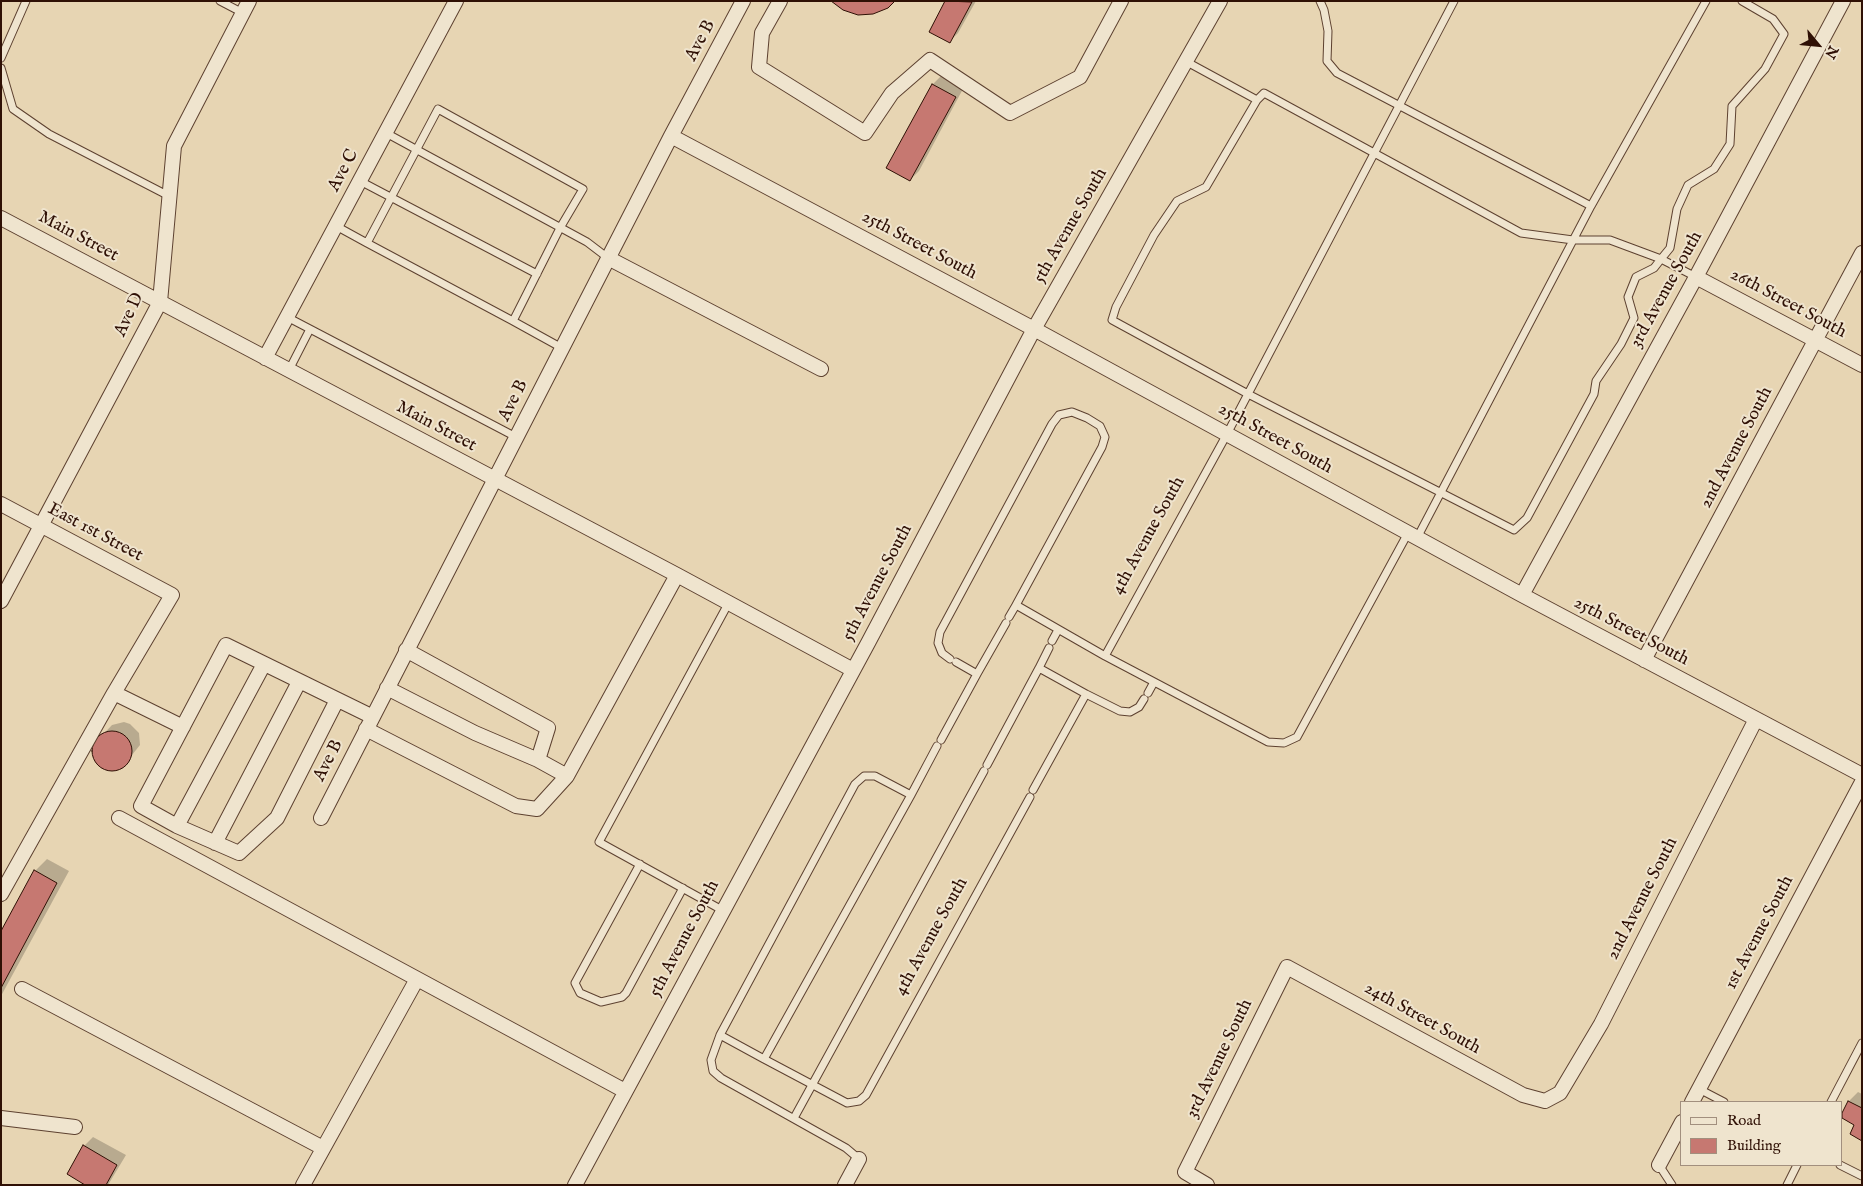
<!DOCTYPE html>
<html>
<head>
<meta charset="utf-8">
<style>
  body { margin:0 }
  #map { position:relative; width:1863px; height:1186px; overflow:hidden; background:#e7d5b3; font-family:"IM FELL English",serif }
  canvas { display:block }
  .frame { position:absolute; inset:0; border:2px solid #2f1005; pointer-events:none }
  .legend { position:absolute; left:1680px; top:1101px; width:162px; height:65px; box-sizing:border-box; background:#efe4ce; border:1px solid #a28f7e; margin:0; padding:6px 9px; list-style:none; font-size:15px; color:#2f1005 }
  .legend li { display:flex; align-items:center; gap:10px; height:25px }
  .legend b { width:25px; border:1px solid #a28f7e }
  .north { position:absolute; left:1793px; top:20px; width:50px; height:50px; -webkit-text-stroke:4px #efe4ce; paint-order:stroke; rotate:118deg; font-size:14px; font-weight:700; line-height:20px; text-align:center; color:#2f1005 }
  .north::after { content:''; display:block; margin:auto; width:18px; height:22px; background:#2f1005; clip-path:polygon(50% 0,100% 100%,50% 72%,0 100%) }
</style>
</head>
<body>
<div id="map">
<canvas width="1863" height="1186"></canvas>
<div class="frame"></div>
<ul class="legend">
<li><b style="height:6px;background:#efe4ce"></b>Road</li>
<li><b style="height:14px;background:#c67871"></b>Building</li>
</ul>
<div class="north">N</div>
</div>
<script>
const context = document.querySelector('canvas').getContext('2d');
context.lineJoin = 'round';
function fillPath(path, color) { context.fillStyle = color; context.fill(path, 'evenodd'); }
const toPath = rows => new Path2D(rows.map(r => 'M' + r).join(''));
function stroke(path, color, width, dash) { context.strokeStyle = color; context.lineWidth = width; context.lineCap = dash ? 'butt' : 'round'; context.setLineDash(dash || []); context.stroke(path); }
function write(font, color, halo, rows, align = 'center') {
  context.font = font + ' "IM FELL English",serif'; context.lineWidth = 4; context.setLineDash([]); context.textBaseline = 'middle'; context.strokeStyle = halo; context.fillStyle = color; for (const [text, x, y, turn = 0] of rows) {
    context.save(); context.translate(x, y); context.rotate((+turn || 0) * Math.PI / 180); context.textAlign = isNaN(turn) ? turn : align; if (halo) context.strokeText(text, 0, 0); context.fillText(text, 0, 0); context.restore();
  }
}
fillPath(toPath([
  [947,1,976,1,958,33,949,42],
  [942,75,964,87,919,171,910,180,888,168,933,84],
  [124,722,130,724,139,733,140,745,124,765,119,768,107,769,101,766,94,756,94,744,112,725],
  [47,859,69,871,1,996,1,933,35,871],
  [1858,1092,1862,1094,1862,1139,1856,1125,1842,1117,1849,1101],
  [93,1137,126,1155,108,1185,88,1185,84,1146]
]), '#0003');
const building = toPath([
  [831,1,895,1,888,8,873,14,858,15,843,10,831,1],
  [945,1,972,2,950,43,929,32,945,1],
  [932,84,956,97,910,181,886,168,932,84],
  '92 751a20 20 0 1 1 40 0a20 20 0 1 1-40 0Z',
  [34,870,57,883,1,988,1,931,34,870],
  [1848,1101,1862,1108,1862,1141,1850,1134,1854,1125,1842,1118,1842,1113,1848,1101],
  [83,1145,117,1165,106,1185,85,1185,67,1174,83,1145]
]);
fillPath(building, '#c67871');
stroke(building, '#2f1005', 1);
const service = toPath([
  [220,1,243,13],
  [1320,1,1324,10,1328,31,1327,61,1337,73,1591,206,1417,538],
  [1,58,26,1],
  [1187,62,1257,100],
  [1,68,13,109,49,134,169,196],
  [386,133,587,242,608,258],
  [360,181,537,274],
  [1591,206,1706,1],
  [336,226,367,243],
  [1696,277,1661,259,1610,240,1573,240,1521,233,1264,93,1257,100,1206,187,1177,201,1154,235,1116,307,1112,320,1248,394,1514,530,1527,518,1594,394,1596,381,1621,344,1634,318,1628,297,1636,277,1654,268,1661,259,1670,248,1677,209,1688,185,1714,169,1730,144,1732,106,1765,69,1784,34,1773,19,1742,1],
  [287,317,310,329],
  [513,321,367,243,438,109,583,189,560,228,513,321,562,348],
  [289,370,310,329,516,437],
  [1009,617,1016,605],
  [1052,641,1058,630],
  [1049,648,1039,668,1086,694,1120,711,1130,712,1139,707,1144,699],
  [1105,656,1227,434,1454,1],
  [950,659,942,653,938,643,940,632,1052,424,1059,415,1072,412,1087,418,1100,426,1105,437,1102,447,1016,605,1105,656,1268,742,1284,743,1297,737,1408,533],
  [956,662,977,674,1006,623],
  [1148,693,1154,682],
  [941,740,977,674],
  [987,765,1039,668],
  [1033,790,1086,694],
  [911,795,875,776,864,776,855,784,720,1035,764,1059,911,795,937,746],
  [640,864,575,983,580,993,601,1002,622,997,626,993,683,888],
  [722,910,599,842,728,604],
  [720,1035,711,1060,713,1071,721,1078,846,1148,859,1159],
  [764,1059,847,1103,859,1101,866,1095,1030,797],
  [1699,1089,1724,1102],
  [1831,1102,1862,1043],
  [794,1118,984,771],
  [1659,1165,1672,1185],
  [1840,1165,1862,1176],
  [1787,1185,1797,1165]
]);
const minor = toPath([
  [780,1,762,33,759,67,865,133,892,93,930,60,1010,113,1080,77,1121,1],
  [671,136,1034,329,1522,595,1862,775],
  [1,218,677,575,853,670],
  [608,258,821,369],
  [1696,277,1862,365],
  [265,358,456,1],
  [1,504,172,595,114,693,183,727],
  [1522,595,1696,277,1843,1],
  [1,601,160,302,174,146,249,1],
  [406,650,548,728,538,760],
  [1644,660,1862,253],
  [264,664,177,826,141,806,226,645,373,717],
  [387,688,475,733,538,760,567,776,677,575],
  [366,729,516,806,537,809,567,776],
  [119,818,625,1091],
  [321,818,671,136,743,1],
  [177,826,239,853,277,818,337,700],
  [215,843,299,682],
  [1,894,114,693],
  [22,989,323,1148],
  [1692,1102,1862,782],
  [1,1118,75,1127],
  [1659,1165,1682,1122],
  [303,1185,417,979],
  [575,1185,868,643,1034,329,1220,1],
  [845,1185,859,1159],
  [1207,1185,1185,1172,1287,967,1523,1095,1545,1101,1560,1093,1601,1024,1756,719]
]);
stroke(service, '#5d4130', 9);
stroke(minor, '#5d4130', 16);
stroke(service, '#efe4ce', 7);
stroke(minor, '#efe4ce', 14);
write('18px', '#2f1005', '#efe4ce', [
  ["Ave B",701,41,-62],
  ["Ave C",344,171,-62],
  ["5th Avenue South",1071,226,-60],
  ["Main Street",78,237,28],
  ["25th Street South",919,246,28],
  ["3rd Avenue South",1667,290,-61],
  ["26th Street South",1788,304,28],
  ["Ave D",130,315,-65],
  ["Ave B",514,401,-63],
  ["Main Street",436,427,28],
  ["25th Street South",1275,439,29],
  ["2nd Avenue South",1737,448,-62],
  ["East 1st Street",95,533,28],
  ["4th Avenue South",1149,536,-61],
  ["5th Avenue South",878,583,-62],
  ["25th Street South",1631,632,28],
  ["Ave B",329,761,-63],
  ["2nd Avenue South",1643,899,-63],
  ["1st Avenue South",1760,933,-62],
  ["4th Avenue South",932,937,-61],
  ["5th Avenue South",685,939,-62],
  ["24th Street South",1422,1019,29],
  ["3rd Avenue South",1220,1059,-64]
]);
</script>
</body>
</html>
